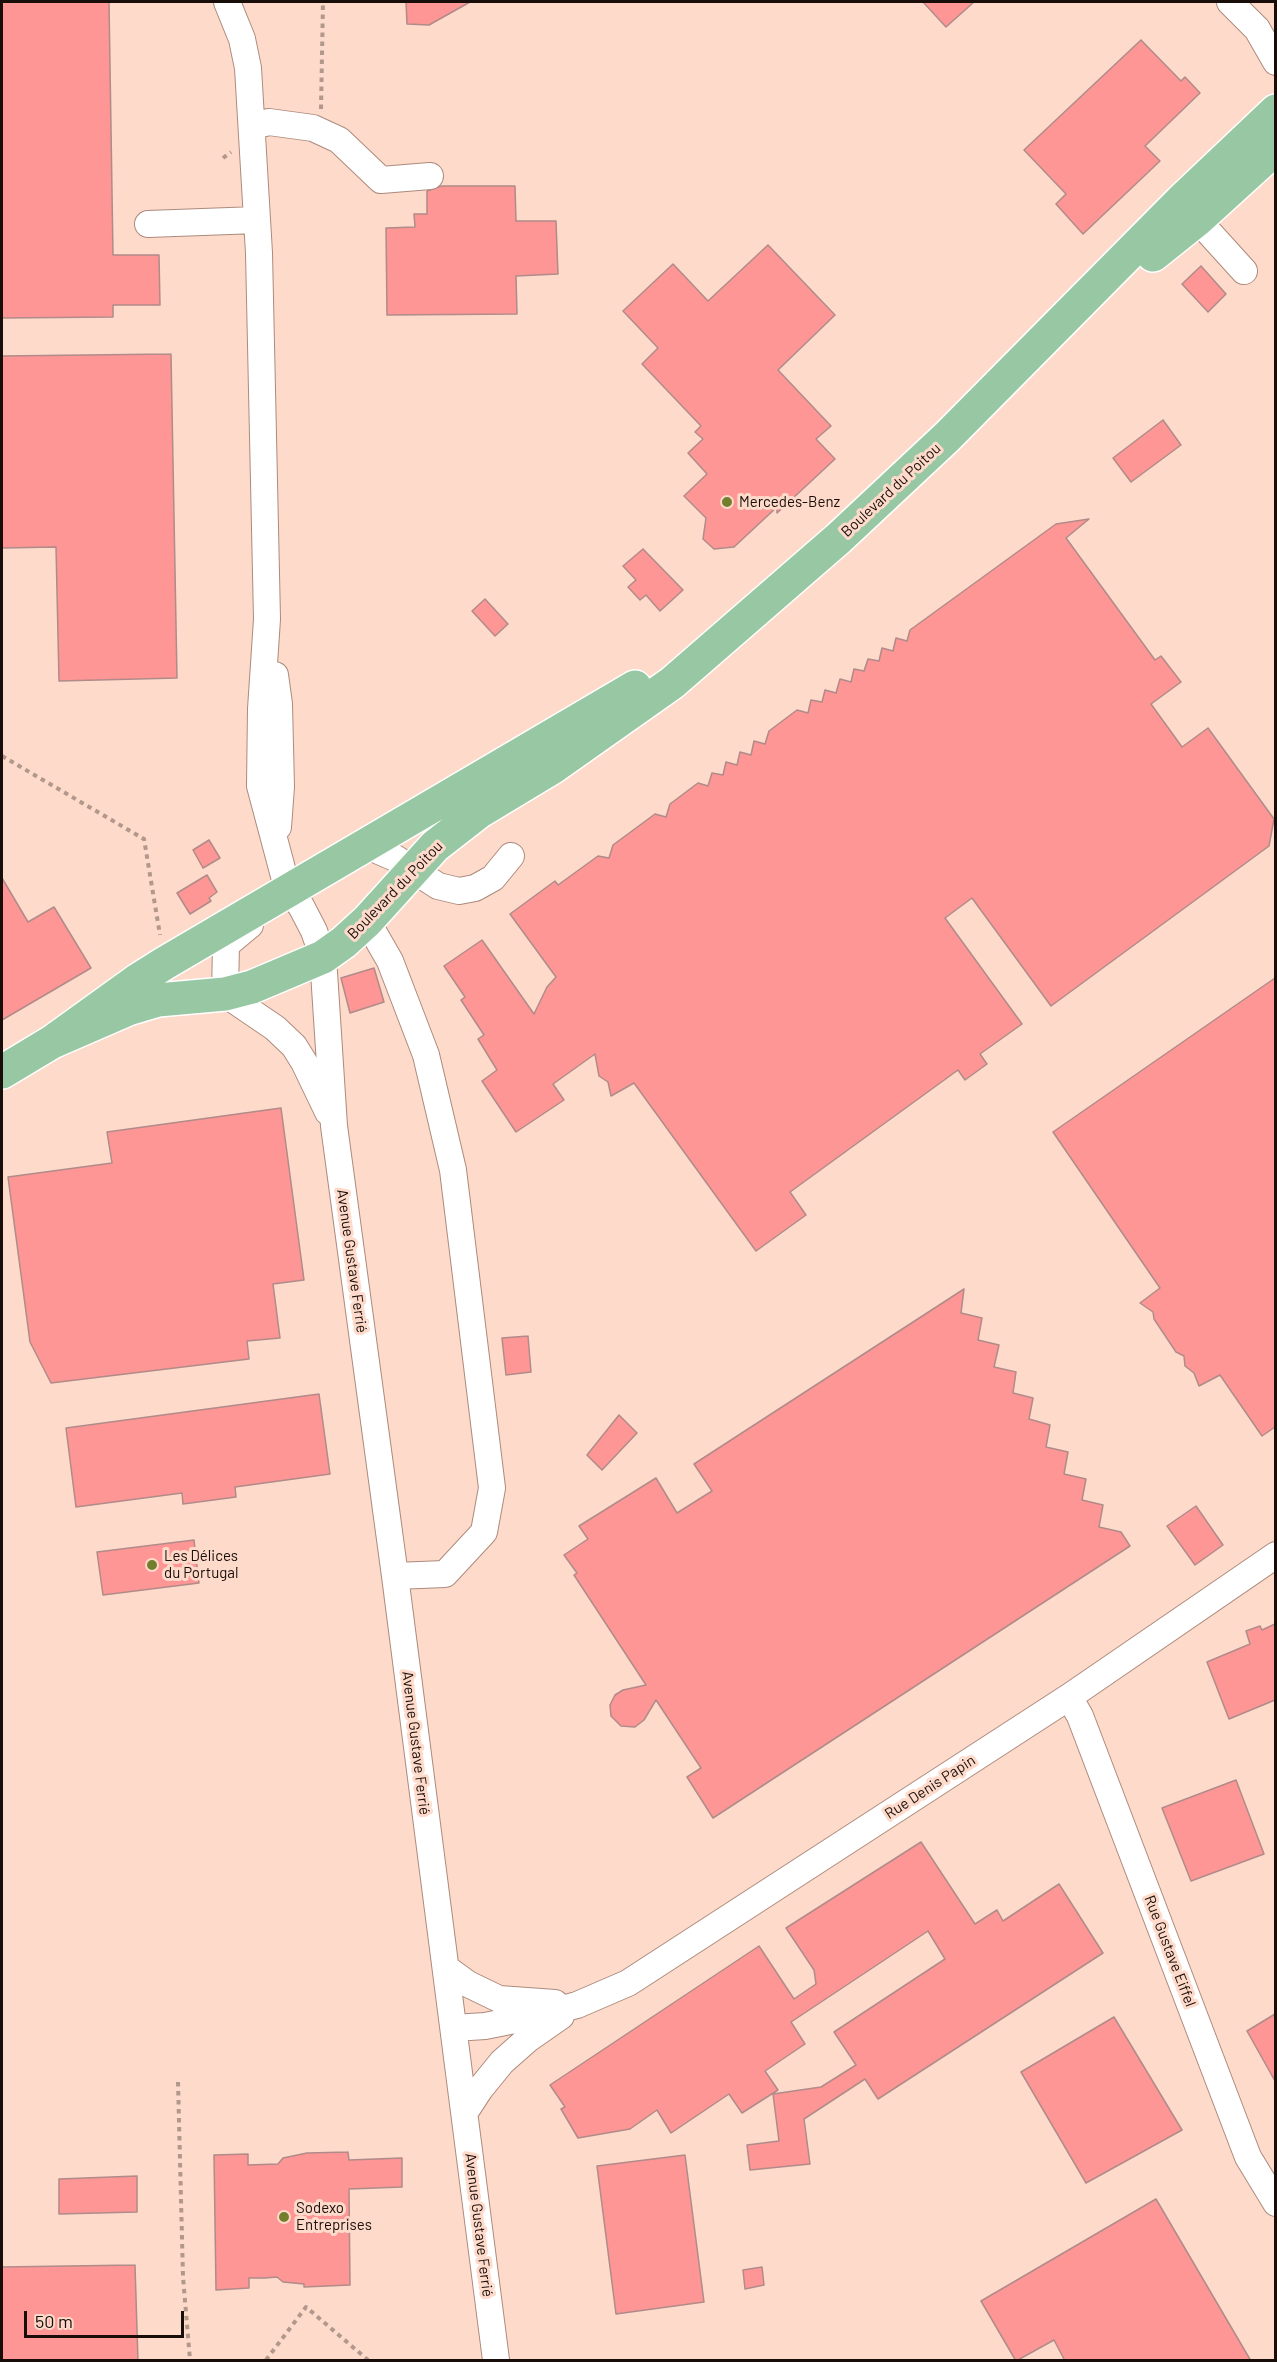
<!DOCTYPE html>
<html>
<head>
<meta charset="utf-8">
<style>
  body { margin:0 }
  #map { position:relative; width:1277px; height:2362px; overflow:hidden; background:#fedacb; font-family:Barlow,sans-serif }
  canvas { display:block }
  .frame { position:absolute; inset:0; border:3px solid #180d08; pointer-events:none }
  .scale { position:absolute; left:24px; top:2311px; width:160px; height:27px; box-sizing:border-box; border:3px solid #180d08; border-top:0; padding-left:8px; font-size:18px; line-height:21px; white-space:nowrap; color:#180d08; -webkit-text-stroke:4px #fedacb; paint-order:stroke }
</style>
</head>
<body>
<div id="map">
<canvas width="1277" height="2362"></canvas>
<div class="frame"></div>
<div class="scale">50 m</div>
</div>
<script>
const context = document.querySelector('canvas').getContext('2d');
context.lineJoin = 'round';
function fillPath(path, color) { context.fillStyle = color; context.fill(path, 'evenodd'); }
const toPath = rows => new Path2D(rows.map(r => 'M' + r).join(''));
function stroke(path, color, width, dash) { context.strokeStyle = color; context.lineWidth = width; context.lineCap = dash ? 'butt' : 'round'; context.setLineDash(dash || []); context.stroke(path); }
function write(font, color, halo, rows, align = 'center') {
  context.font = font + ' Barlow,sans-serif'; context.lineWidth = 6; context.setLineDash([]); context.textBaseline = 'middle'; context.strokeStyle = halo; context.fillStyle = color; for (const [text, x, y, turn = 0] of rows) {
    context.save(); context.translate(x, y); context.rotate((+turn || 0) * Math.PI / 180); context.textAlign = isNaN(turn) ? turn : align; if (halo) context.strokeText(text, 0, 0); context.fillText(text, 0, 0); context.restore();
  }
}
const building = toPath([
  [2,2,109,2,113,255,159,255,160,305,113,305,113,317,2,318,2,2],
  [406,2,470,2,429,25,407,24,406,2],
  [923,2,974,2,946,27,923,2],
  [1141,40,1181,81,1185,77,1200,93,1145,146,1160,161,1083,234,1056,204,1066,194,1024,150,1141,40],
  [441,186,515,186,516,221,556,221,558,274,516,276,517,314,387,315,386,228,415,227,414,214,427,214,427,191,441,186],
  [768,245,835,315,778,370,831,426,816,439,835,459,777,513,777,507,734,547,714,549,703,539,706,518,684,496,707,474,688,453,703,439,695,432,701,426,642,364,658,348,623,311,673,264,708,301,768,245],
  [1201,266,1226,294,1208,312,1182,284,1201,266],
  [171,354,177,678,59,681,56,547,2,548,2,356,171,354],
  [1163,420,1181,445,1131,482,1113,458,1163,420],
  [1089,519,1066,538,1155,660,1161,656,1181,682,1151,704,1182,747,1208,728,1274,819,1269,846,1051,1006,972,898,945,918,1022,1024,980,1054,987,1064,965,1080,958,1070,790,1192,806,1215,756,1251,634,1083,611,1096,608,1082,599,1076,595,1054,553,1084,564,1100,516,1132,482,1081,497,1070,478,1039,484,1035,461,1000,465,997,444,966,482,940,534,1014,547,987,556,977,510,914,555,881,558,885,598,856,609,858,613,845,655,814,666,817,670,804,698,783,708,786,712,773,723,775,726,762,737,765,740,752,751,755,754,741,765,744,769,731,797,710,808,713,811,700,822,702,825,690,836,693,840,679,851,682,854,669,864,671,868,659,879,661,882,648,893,651,896,638,907,641,910,630,1056,524,1089,519],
  [643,549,683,590,660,611,646,595,640,600,628,587,636,580,623,566,643,549],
  [485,599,508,624,495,636,472,611,485,599],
  [209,840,220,858,203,868,193,850,209,840],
  [207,875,217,892,209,898,211,901,190,914,177,893,207,875],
  [2,878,28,922,54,907,91,968,2,1020,2,878],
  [374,968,384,1002,350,1013,341,978,374,968],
  [1275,978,1275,1427,1262,1436,1220,1375,1199,1386,1194,1373,1185,1366,1184,1356,1176,1352,1154,1319,1153,1312,1140,1303,1160,1288,1053,1132,1275,978],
  [281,1108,304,1280,273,1284,280,1338,247,1341,249,1359,51,1383,30,1342,8,1177,112,1163,107,1132,281,1108],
  [964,1289,961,1313,982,1318,978,1340,999,1345,994,1367,1016,1372,1013,1393,1033,1398,1029,1419,1050,1425,1046,1447,1068,1452,1064,1474,1086,1479,1082,1500,1103,1505,1099,1527,1121,1532,1130,1546,713,1818,687,1777,701,1768,656,1700,644,1720,635,1727,621,1726,611,1716,610,1705,615,1695,623,1690,646,1685,574,1575,577,1573,564,1555,588,1539,579,1526,656,1478,677,1513,712,1491,694,1464,964,1289],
  [528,1336,531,1372,506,1375,502,1338,528,1336],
  [319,1394,330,1474,235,1487,236,1497,183,1504,182,1493,76,1507,66,1428,319,1394],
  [619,1415,637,1433,602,1470,587,1455,619,1415],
  [1196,1506,1223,1545,1195,1565,1167,1526,1196,1506],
  [194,1540,199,1583,103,1595,97,1552,194,1540],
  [1275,1624,1275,1700,1229,1719,1207,1662,1250,1644,1246,1631,1260,1626,1262,1630,1275,1624],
  [1236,1780,1264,1854,1191,1881,1162,1808,1236,1780],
  [921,1842,975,1924,997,1910,1003,1921,1059,1884,1103,1953,878,2099,865,2079,804,2119,810,2164,750,2170,747,2145,779,2141,773,2094,821,2087,856,2065,834,2032,945,1959,928,1931,791,2022,805,2044,765,2071,778,2090,742,2113,729,2094,671,2133,657,2110,630,2129,578,2138,561,2109,565,2107,550,2085,759,1946,794,1999,816,1984,814,1970,786,1928,921,1842],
  [1275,2014,1275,2081,1247,2031,1275,2014],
  [1114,2017,1182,2130,1086,2183,1021,2072,1114,2017],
  [348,2152,349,2160,402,2158,402,2187,349,2189,350,2285,304,2287,304,2284,283,2282,277,2277,265,2278,249,2278,249,2288,216,2290,214,2155,248,2154,248,2165,278,2164,283,2158,307,2153,348,2152],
  [685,2155,704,2302,616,2314,597,2166,685,2155],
  [137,2176,137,2212,59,2214,59,2179,137,2176],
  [1156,2199,1251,2361,1065,2361,1054,2340,1016,2361,981,2301,1156,2199],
  [135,2265,138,2361,2,2361,2,2267,135,2265],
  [762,2267,764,2285,745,2289,743,2270,762,2267]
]);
fillPath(building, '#fd9694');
stroke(building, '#b08b89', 1.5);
const minor = toPath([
  [227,2,242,39,248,68,259,253,267,619,261,709,260,786,288,891,301,906,314,931,323,957,334,1126,395,1576,496,2360],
  [1230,2,1257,29,1276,62],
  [252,126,269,122,313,128,339,140,381,180,430,176],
  [1185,206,1244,271],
  [148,224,257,220],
  [275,675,279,704,281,787,278,827],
  [365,845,395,858,438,886,459,891,475,888,493,878,511,856],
  [367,921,390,961,426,1055,453,1170,492,1488,484,1532,445,1574,395,1576],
  [250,925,226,945,225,994,275,1028,294,1046,304,1062,328,1112],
  [1069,1697,1080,1716,1248,2157,1276,2203],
  [446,1968,468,1984,499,1999,555,2003],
  [454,2028,485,2026,535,2016,577,2005,628,1983,1069,1697,1276,1555],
  [465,2112,480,2089,502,2062,528,2039,561,2016]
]);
const major = toPath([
  [1153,255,1198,219,1276,148],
  [52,1042,128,1009,158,1000,225,994,252,987,323,957,344,942,367,921,435,846,480,811,553,767,672,683,839,538,947,437,1181,201,1276,111],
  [2,1072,52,1042,138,980,165,963,635,687]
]);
stroke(minor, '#ac8b7d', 28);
stroke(major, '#fff', 36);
stroke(toPath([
  [321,109,323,2],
  [223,158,231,152],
  [2,756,144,839,160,935],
  [178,2082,183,2277,190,2360],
  [266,2360,306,2307,368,2360]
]), '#b2978b', 4, [4.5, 4.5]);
stroke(minor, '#fff', 26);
stroke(major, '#97c8a3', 33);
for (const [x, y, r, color] of [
  [727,502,6,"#737f2c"],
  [152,1565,6,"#737f2c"],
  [284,2217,6,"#737f2c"]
]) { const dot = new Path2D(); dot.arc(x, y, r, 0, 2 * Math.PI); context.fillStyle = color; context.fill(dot); stroke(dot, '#fedacb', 2); }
write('15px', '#180d08', '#fedacb', [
  ["Boulevard du Poitou",891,490,-43],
  ["Boulevard du Poitou",395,890,-46],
  ["Avenue Gustave Ferrié",352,1261,82],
  ["Avenue Gustave Ferrié",416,1743,83],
  ["Rue Denis Papin",930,1787,-33],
  ["Rue Gustave Eiffel",1170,1951,69],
  ["Avenue Gustave Ferrié",479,2225,83]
]);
write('15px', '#180d08', '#fedacb', [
  ["Mercedes-Benz",739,502],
  ["Les Délices",164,1556],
  ["du Portugal",164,1573],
  ["Sodexo",296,2208],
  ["Entreprises",296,2225]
], 'left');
</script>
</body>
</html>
